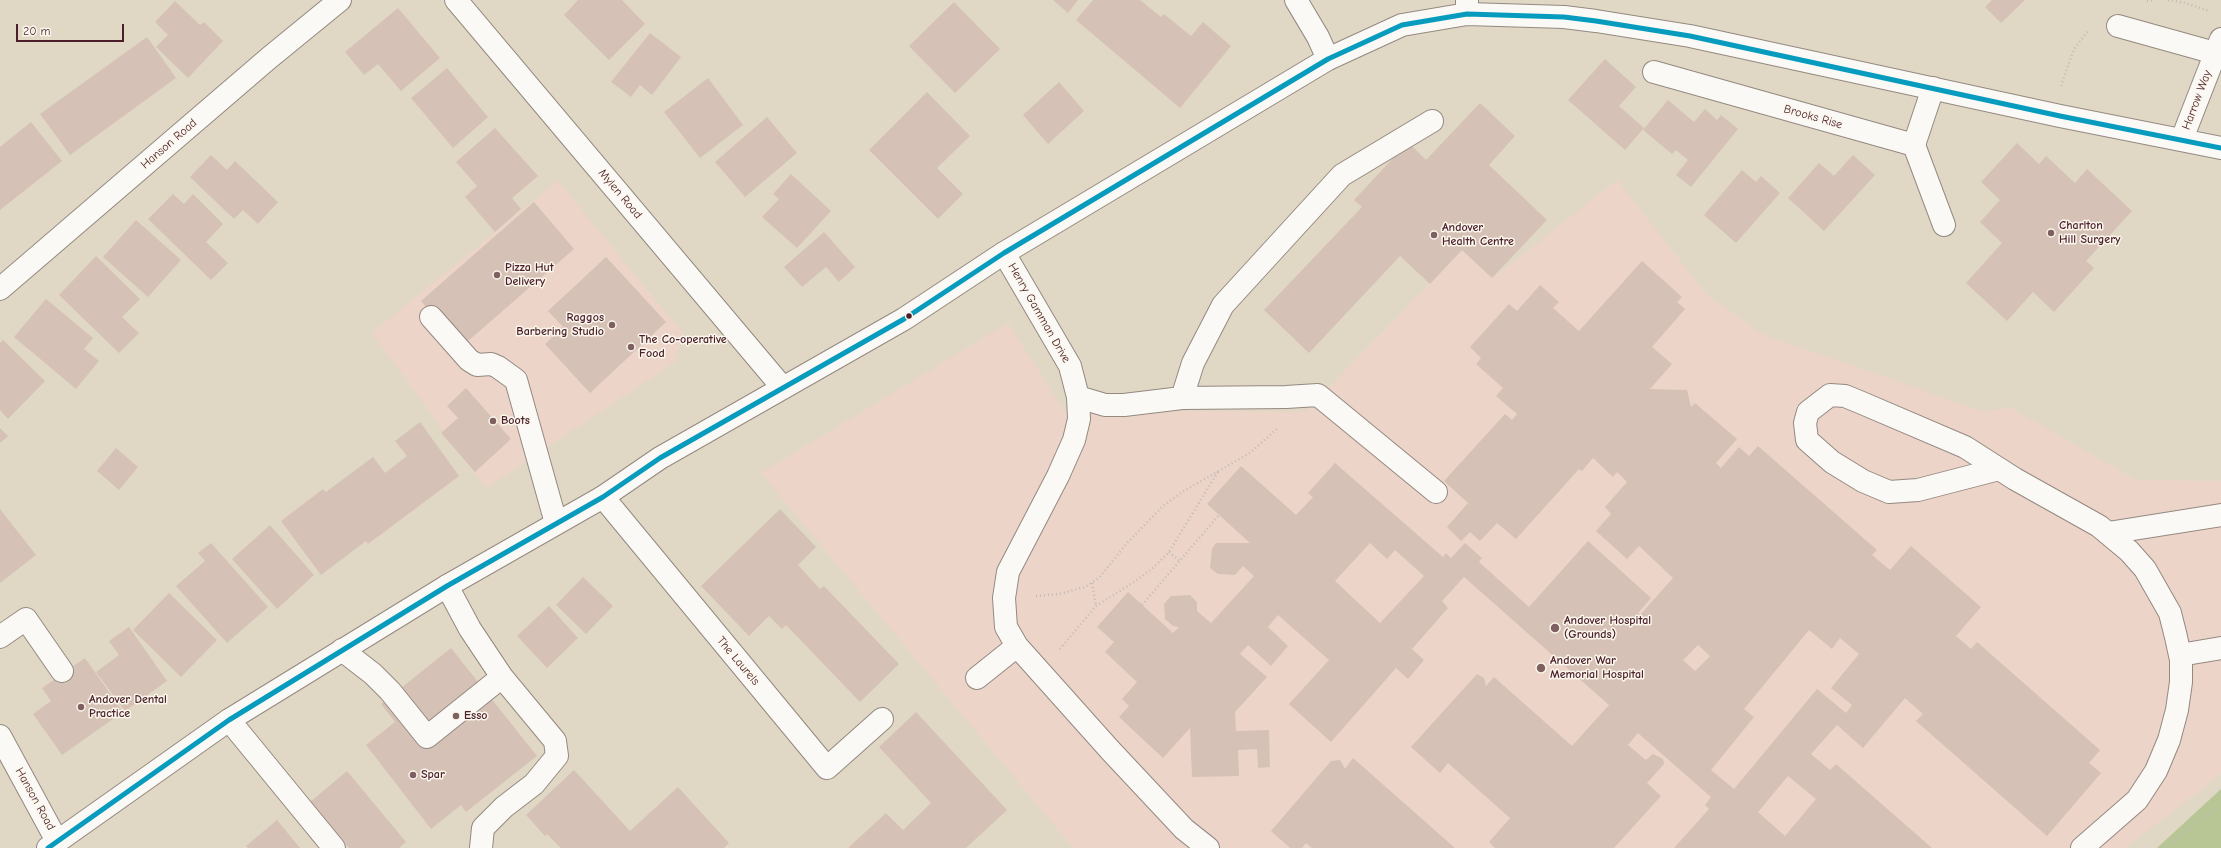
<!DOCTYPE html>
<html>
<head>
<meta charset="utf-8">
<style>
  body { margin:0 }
  #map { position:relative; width:2221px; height:848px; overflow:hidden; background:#e0d8c4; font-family:"Comic Neue",sans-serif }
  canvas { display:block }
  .scale { position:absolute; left:16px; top:24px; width:108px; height:18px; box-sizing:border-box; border:2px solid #4a1f2b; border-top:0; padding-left:5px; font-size:12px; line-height:14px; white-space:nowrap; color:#4a1f2b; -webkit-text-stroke:3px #fbf7ec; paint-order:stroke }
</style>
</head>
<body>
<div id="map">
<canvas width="2221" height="848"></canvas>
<div class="scale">20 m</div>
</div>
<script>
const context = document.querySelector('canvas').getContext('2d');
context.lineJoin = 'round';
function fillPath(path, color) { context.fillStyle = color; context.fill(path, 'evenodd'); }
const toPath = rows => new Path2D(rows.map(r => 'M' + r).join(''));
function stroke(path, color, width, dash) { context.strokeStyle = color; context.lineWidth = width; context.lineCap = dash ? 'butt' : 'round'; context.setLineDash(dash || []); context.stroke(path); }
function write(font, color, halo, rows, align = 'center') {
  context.font = font + ' "Comic Neue",sans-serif'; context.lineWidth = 3; context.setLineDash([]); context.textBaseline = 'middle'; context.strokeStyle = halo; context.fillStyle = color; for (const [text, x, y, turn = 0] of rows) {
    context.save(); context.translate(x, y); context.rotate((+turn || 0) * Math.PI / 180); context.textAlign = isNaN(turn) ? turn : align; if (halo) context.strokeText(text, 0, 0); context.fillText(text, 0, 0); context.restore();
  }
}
fillPath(toPath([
  [1617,180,1708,296,1763,334,1984,412,2010,407,2136,480,2221,481,2221,774,2125,848,1073,848,761,473,1008,323,1064,410,1305,412,1462,250,1493,278],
  [558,181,683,333,674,363,486,488,372,333]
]), '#edd4c8');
fillPath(toPath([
  [2221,789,2221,848,2157,848]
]), '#b7c694');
fillPath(toPath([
  [578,0,622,0,645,24,609,60,564,15],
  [1053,0,1078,0,1068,13],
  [1093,0,1140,0,1161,17,1164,14,1191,36,1203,22,1231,46,1180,108,1076,20],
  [1992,0,2025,0,2001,23,1985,7],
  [175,1,200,25,204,22,223,41,188,78,156,47,168,35,155,22],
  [954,2,1000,49,955,93,909,46],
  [398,8,440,58,401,91,378,64,364,75,345,52],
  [650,33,681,57,652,95,640,85,631,97,611,82],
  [147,37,176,78,70,155,40,114],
  [1605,59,1636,87,1619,106,1644,128,1625,150,1568,100],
  [447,68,488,117,453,148,411,98],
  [708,78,743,125,700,158,664,112],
  [1059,82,1084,111,1048,144,1023,115],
  [927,92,970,136,937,168,963,194,938,219,869,150],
  [1668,100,1694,122,1705,109,1717,120,1721,115,1738,129,1691,187,1676,175,1688,160,1676,150,1672,154,1643,130],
  [1480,103,1515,136,1489,165,1547,220,1492,278,1462,250,1430,284,1400,256,1309,353,1264,310,1362,207,1354,200,1408,142,1426,160],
  [767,117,797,153,745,197,715,162],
  [31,122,62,161,0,210,0,147],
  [495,128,538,176,512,198,521,209,495,232,465,197,477,186,456,162],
  [2017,143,2039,164,2046,156,2075,183,2087,169,2132,211,2086,261,2094,268,2054,312,2033,292,2007,321,1966,283,2002,243,1980,222,2000,200,1981,182],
  [211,155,227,170,235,161,278,202,258,224,243,210,234,219,190,177],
  [1853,155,1875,175,1824,231,1788,198,1819,163,1834,176],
  [1742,170,1756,182,1761,176,1780,193,1736,243,1704,215],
  [791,174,831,211,797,248,762,217,779,199,773,194],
  [173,194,184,204,193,194,223,224,206,242,228,263,211,280,148,219],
  [534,202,574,249,461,347,421,301],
  [136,220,181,260,148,297,103,257],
  [824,232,855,267,839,282,826,267,802,287,784,267],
  [96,256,140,299,122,317,139,333,119,353,59,295],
  [606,257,666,322,590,393,545,344,563,327,548,311],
  [1642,261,1682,297,1677,302,1685,309,1652,347,1672,364,1650,389,1687,390,1691,407,1695,403,1737,439,1716,463,1721,468,1739,447,1749,456,1758,446,1877,550,1872,555,1890,570,1911,546,1981,607,1956,636,1971,649,1977,642,2100,750,2089,763,2101,773,2047,836,1916,721,1923,714,1905,698,1863,748,1837,725,1811,754,1830,770,1836,764,1932,848,1674,848,1709,809,1705,805,1711,797,1638,733,1628,745,1646,760,1653,754,1663,759,1664,764,1647,783,1661,796,1614,848,1495,848,1489,842,1510,818,1448,763,1440,773,1411,747,1477,674,1484,678,1486,686,1494,677,1572,746,1609,705,1464,577,1442,601,1448,608,1412,649,1424,660,1408,679,1396,668,1331,742,1289,704,1329,660,1278,615,1268,627,1288,646,1271,666,1248,645,1240,654,1267,677,1235,712,1236,731,1269,730,1270,767,1258,768,1257,749,1238,750,1239,776,1192,777,1190,728,1163,758,1119,717,1129,706,1122,699,1137,682,1105,652,1114,642,1097,627,1128,592,1173,633,1179,627,1173,626,1165,619,1164,604,1171,596,1190,595,1197,602,1197,611,1211,623,1254,576,1243,566,1235,575,1218,574,1210,568,1212,549,1216,543,1250,543,1207,504,1241,466,1296,515,1313,497,1308,493,1335,463,1443,557,1446,553,1451,558,1465,543,1482,558,1479,562,1529,607,1588,541,1651,598,1638,613,1640,615,1673,578,1639,546,1627,559,1596,531,1611,514,1605,507,1627,482,1617,472,1613,477,1593,458,1582,471,1579,469,1516,539,1497,523,1480,541,1470,532,1461,541,1447,527,1468,503,1444,481,1505,414,1512,420,1517,414,1496,396,1503,388,1476,364,1481,358,1470,347,1509,304,1517,311,1540,285,1559,302,1553,308,1579,331],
  [1370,543,1387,559,1395,550,1424,576,1380,623,1335,581],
  [1809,630,1832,649,1840,638,1859,654,1831,688,1852,705,1846,713,1817,689,1734,789,1711,770,1754,717,1744,709],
  [1698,645,1710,656,1695,671,1683,660],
  [1788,776,1816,799,1785,836,1758,812],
  [46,299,93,338,84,349,99,361,76,389,14,337],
  [3,340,45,381,8,419,0,410,0,343],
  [466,388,511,439,475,472,441,433,458,418,447,406],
  [420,422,459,476,368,544,366,541,321,575,281,521,323,489,326,492,373,457,385,473,407,456,395,441],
  [0,428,8,436,0,443],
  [116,448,138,467,119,490,97,471],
  [0,509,36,555,0,583],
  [780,509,816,547,798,565,820,589,824,586,899,664,860,702,786,625,782,629,769,616,749,636,701,586],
  [270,525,314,575,277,609,232,559],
  [211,543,268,607,227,643,176,586,205,561,198,553],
  [583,577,613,606,586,634,556,605],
  [169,593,217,640,181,677,133,630],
  [549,606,578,638,547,668,517,636],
  [129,627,167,681,125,711,96,672,119,655,109,641],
  [451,648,537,756,466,812,461,805,431,829,366,745,395,722,381,704],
  [85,658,123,712,62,755,33,714,51,701,42,688],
  [916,712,1007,810,966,848,848,848,886,813,903,830,931,803,879,747],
  [1353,758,1455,848,1312,848,1306,843,1302,848,1290,848,1271,831,1331,761,1340,760,1345,769],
  [574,770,630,831,678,787,729,843,724,848,561,848,547,834,545,836,526,815],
  [347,771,406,842,399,848,349,848,310,802],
  [277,820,300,848,248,848,246,846]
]), '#d6c1b6');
const lane = toPath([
  [2118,26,2215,53],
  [1914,145,1944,225],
  [431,317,469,360,477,365,491,364,498,367,516,380,556,523],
  [1182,398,1193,363,1223,305,1342,175,1432,121],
  [1999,469,1918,490,1889,492,1863,481,1832,462,1807,440,1805,423,1808,412,1830,395,1845,396,1862,403,1965,447,2015,479,2099,526,2129,551,2145,569,2170,613,2176,637,2181,660,2181,682,2177,710,2169,740,2156,771,2137,800,2082,848],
  [2108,533,2221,515],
  [447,586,470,629,502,677,555,741,557,756,534,784,504,807,483,828,481,848],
  [0,637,26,619,62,671],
  [342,650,373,674,390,691,427,737,502,677],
  [2180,655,2221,648],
  [977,678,1017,646],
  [229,720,334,848],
  [1208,848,1184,829,1110,750,1017,646,1006,627,1004,598,1008,572,1058,476,1074,440,1079,419,1078,397,1105,405,1124,405,1182,398,1286,397,1318,395,1436,492]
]);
const street = toPath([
  [1296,0,1318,37,1328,59],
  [1467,0,1467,14],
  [1654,72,1914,145,1933,88],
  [2182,139,2221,39],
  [1004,253,1070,366,1078,397],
  [0,289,269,58,340,0],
  [603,497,827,768,882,719],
  [0,736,57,841]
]);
const secondary = toPath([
  [456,0,783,388],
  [48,848,229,720,447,586,603,497,660,458,904,319,1004,253,1328,59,1402,25,1467,14,1564,17,1596,21,1690,36,2060,116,2221,148]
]);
stroke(lane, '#948981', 24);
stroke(street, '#948981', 24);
stroke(secondary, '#948981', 24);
stroke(toPath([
  [2168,0,2186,3,2209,11],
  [2147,1,2155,0],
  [2061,86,2074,49,2088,31],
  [1169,552,1180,561],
  [1092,583,1096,606],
  [1036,596,1059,594,1085,587,1099,578,1128,542,1162,507,1182,492,1250,453,1278,428],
  [1142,605,1219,515],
  [1060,649,1096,606,1134,582,1153,568,1169,552,1219,470],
  [2165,848,2221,805]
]), '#c1bbb9', 2.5, [1, 3]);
stroke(lane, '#faf9f6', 22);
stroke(street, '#faf9f6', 22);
stroke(secondary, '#faf9f6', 22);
stroke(toPath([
  [48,848,229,720,447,586,603,497,660,458,904,319,1004,253,1328,59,1402,25,1467,14,1564,17,1596,21,1690,36,2060,116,2221,148]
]), '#079bbe', 5);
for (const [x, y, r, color] of [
  [2051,233,4,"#7e6061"],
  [1434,235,4,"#7e6061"],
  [497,275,4,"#7e6061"],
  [909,316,3.5,"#4a1f2b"],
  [612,325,4,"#7e6061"],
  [631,347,4,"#7e6061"],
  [493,421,4,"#7e6061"],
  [1555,628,5,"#7e6061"],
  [1541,668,5,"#7e6061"],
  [81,707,4,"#7e6061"],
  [456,716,4,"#7e6061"],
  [413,775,4,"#7e6061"]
]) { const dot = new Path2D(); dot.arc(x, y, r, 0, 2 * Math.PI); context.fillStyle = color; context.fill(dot); stroke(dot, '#fbf7ec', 1.5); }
write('12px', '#4a1f2b', '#fbf7ec', [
  ["Harrow Way",2197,100,-69],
  ["Brooks Rise",1813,117,16],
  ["Hanson Road",169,144,-41],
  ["Mylen Road",620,194,50],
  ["Henry Gamman Drive",1039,313,60],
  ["The Laurels",738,661,50],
  ["Hanson Road",35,799,61]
]);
write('bold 12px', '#4a1f2b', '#fbf7ec', [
  ["Charlton",2059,226],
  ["Hill Surgery",2059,240],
  ["Andover",1442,228],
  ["Health Centre",1442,242],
  ["Pizza Hut",505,268],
  ["Delivery",505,282],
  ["Raggos",604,318,"right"],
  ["Barbering Studio",604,332,"right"],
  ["The Co-operative",639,340],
  ["Food",639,354],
  ["Boots",501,421],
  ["Andover Hospital",1564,621],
  ["(Grounds)",1564,635],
  ["Andover War",1550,661],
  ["Memorial Hospital",1550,675],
  ["Andover Dental",89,700],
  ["Practice",89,714],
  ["Esso",464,716],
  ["Spar",421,775]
], 'left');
</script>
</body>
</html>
